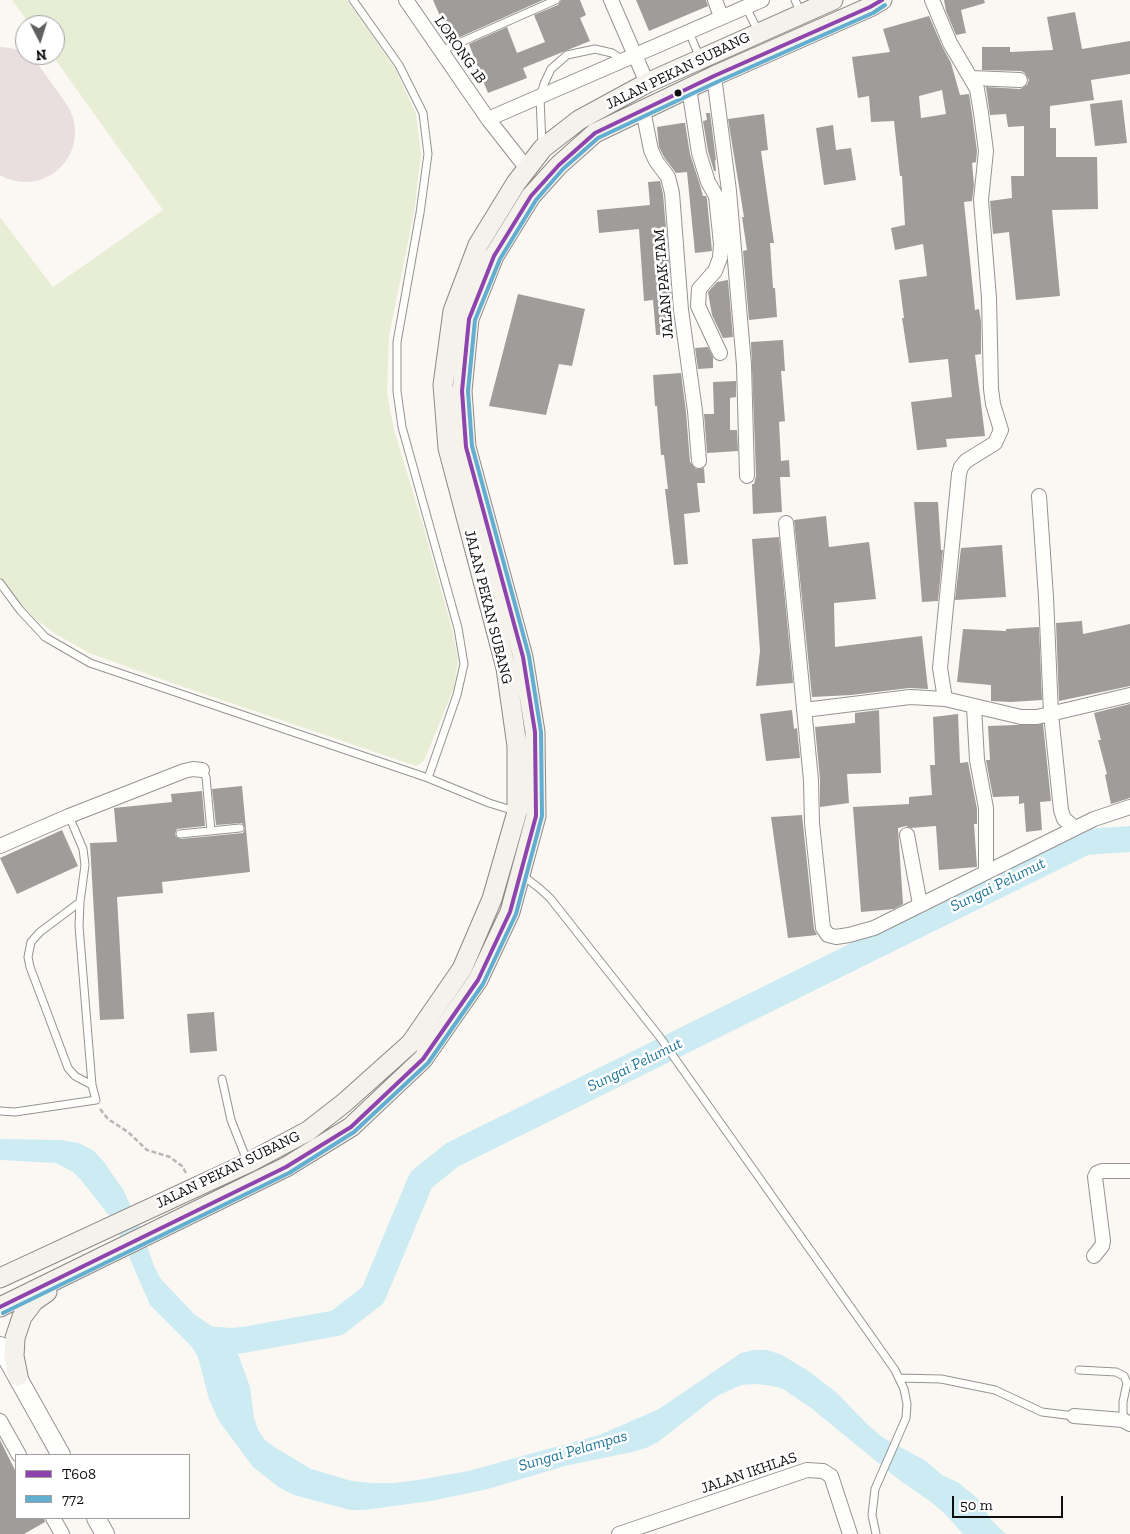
<!DOCTYPE html>
<html>
<head>
<meta charset="utf-8">
<style>
  body { margin:0 }
  #map { position:relative; width:1130px; height:1534px; overflow:hidden; background:#fbf8f4; font-family:"Zilla Slab",serif }
  canvas { display:block }
  .legend { position:absolute; left:15px; top:1454px; width:175px; height:65px; box-sizing:border-box; background:#fff; border:1px solid #9f9f9f; margin:0; padding:6px 9px; list-style:none; font-size:15px; color:#0e0e0e }
  .legend li { display:flex; align-items:center; gap:10px; height:25px }
  .legend b { width:25px; border:1px solid #9f9f9f }
  .north { position:absolute; left:15px; top:15px; width:50px; height:50px; box-sizing:border-box; background:#fff; border:1px solid #9f9f9f; border-radius:50%; rotate:175deg; font-size:14px; font-weight:700; line-height:20px; text-align:center; color:#0e0e0e }
  .north::after { content:''; display:block; margin:auto; width:18px; height:22px; background:#61605e; clip-path:polygon(50% 0,100% 100%,50% 72%,0 100%) }
  .scale { position:absolute; left:952px; top:1496px; width:111px; height:22px; box-sizing:border-box; border:2px solid #0e0e0e; border-top:0; padding-left:6px; font-size:15px; line-height:18px; white-space:nowrap; color:#0e0e0e; -webkit-text-stroke:4px #fff; paint-order:stroke }
</style>
</head>
<body>
<div id="map">
<canvas width="1130" height="1534"></canvas>
<ul class="legend">
<li><b style="height:6px;background:#8e44ad"></b>T608</li>
<li><b style="height:6px;background:#62aed0"></b>772</li>
</ul>
<div class="north">N</div>
<div class="scale">50 m</div>
</div>
<script>
const context = document.querySelector('canvas').getContext('2d');
context.lineJoin = 'round';
function fillPath(path, color) { context.fillStyle = color; context.fill(path, 'evenodd'); }
const toPath = rows => new Path2D(rows.map(r => 'M' + r).join(''));
function stroke(path, color, width, dash) { context.strokeStyle = color; context.lineWidth = width; context.lineCap = dash ? 'butt' : 'round'; context.setLineDash(dash || []); context.stroke(path); }
function write(font, color, halo, rows, align = 'center') {
  context.font = font + ' "Zilla Slab",serif'; context.lineWidth = 5; context.setLineDash([]); context.textBaseline = 'middle'; context.strokeStyle = halo; context.fillStyle = color; for (const [text, x, y, turn = 0] of rows) {
    context.save(); context.translate(x, y); context.rotate((+turn || 0) * Math.PI / 180); context.textAlign = isNaN(turn) ? turn : align; if (halo) context.strokeText(text, 0, 0); context.fillText(text, 0, 0); context.restore();
  }
}
fillPath(toPath([
  [12,0,347,0,395,68,416,114,421,154,414,213,389,336,387,393,394,430,423,525,452,629,458,660,454,688,424,761,416,766,172,683,89,653,54,633,34,618,0,580,0,217,53,287,163,210,52,55,55,55,55,25,30,25]
]), '#e8eed6');
fillPath(toPath([
  [0,1139,61,1140,79,1143,94,1151,104,1162,124,1191,142,1232,154,1266,161,1279,194,1314,223,1334,231,1341,238,1354,250,1387,254,1418,258,1430,265,1440,276,1448,311,1469,352,1481,373,1483,394,1483,418,1480,468,1471,599,1435,620,1426,659,1409,741,1353,754,1350,767,1350,782,1355,810,1372,837,1393,867,1424,882,1437,926,1461,942,1475,959,1483,978,1499,991,1520,1006,1534,963,1534,945,1514,931,1502,898,1479,811,1408,783,1389,772,1386,755,1384,741,1385,717,1396,658,1442,646,1448,632,1452,565,1466,488,1489,431,1501,364,1510,350,1510,294,1495,280,1488,253,1467,219,1421,209,1399,198,1357,192,1347,150,1305,120,1236,110,1217,81,1180,73,1172,56,1163,0,1160]
]), '#cdebf3');
stroke(toPath([
  [205,1339,231,1341,243,1340,337,1323,373,1295,421,1180,452,1155,1085,842,1130,839]
]), '#cdebf3', 26);
stroke(toPath([
  [0,97,25,132]
]), '#e8dfde', 100);
fillPath(toPath([
  [433,0,543,0,451,41],
  [561,0,580,0,586,15,580,18,590,41,523,68,527,78,488,93,469,44,507,27,517,53,545,42,534,15,558,5],
  [636,0,706,0,708,6,649,31],
  [944,0,984,0,985,3,961,10,966,33,956,35,946,11],
  [1075,12,1082,49,1130,41,1130,74,1091,80,1094,100,1050,106,1050,128,1056,128,1056,157,1097,157,1098,209,1052,210,1060,296,1016,300,1009,232,993,234,990,201,1012,198,1011,176,1024,176,1024,126,1008,127,1006,114,990,115,986,87,1020,89,1027,85,1029,80,1025,73,1021,71,982,70,982,47,1010,47,1010,52,1053,50,1047,17],
  [929,16,942,46,951,63,960,95,969,94,972,114,977,151,976,162,972,163,974,185,972,201,964,202,975,310,979,309,981,322,981,354,975,355,985,436,946,439,947,447,917,450,911,402,952,397,948,359,909,363,902,318,904,318,899,280,927,276,923,244,895,250,891,228,905,225,902,176,900,176,894,121,871,122,869,96,858,98,852,57,890,52,883,29],
  [942,90,946,114,921,118,919,96],
  [1122,100,1127,143,1095,146,1090,104],
  [706,113,710,113,716,160,715,160,716,171,714,171,708,151,703,121,707,120],
  [764,114,768,150,761,151,774,243,770,243,773,288,775,288,777,317,749,320,743,251,747,250,742,217,744,217,728,119],
  [682,123,685,123,690,154,700,185,703,196,706,196,707,199,712,251,695,253,687,172,676,173,664,157,659,147,657,127],
  [833,125,836,150,851,148,856,180,824,185,816,128],
  [660,181,663,194,675,334,656,335,653,300,644,301,639,229,599,233,597,210,650,205,648,182],
  [728,280,733,337,723,338,712,315,708,292,717,282],
  [518,294,585,309,572,366,559,364,546,415,489,406],
  [783,340,785,371,781,371,785,421,779,422,781,461,789,460,790,477,780,477,782,512,753,514,752,484,754,484,756,476,751,342],
  [708,347,713,357,713,368,698,369,695,348],
  [681,373,686,412,690,462,696,469,704,468,705,483,697,483,700,512,684,514,688,564,674,565,665,489,668,489,664,455,661,455,657,406,655,406,653,375],
  [736,381,736,397,730,398,730,430,737,430,738,451,707,453,704,414,714,414,713,382],
  [914,502,938,502,941,550,943,550,938,601,922,602],
  [826,516,829,547,869,542,876,599,834,603,835,647,922,636,928,689,909,688,851,695,812,697,794,520],
  [779,537,793,683,756,686,760,651,752,539],
  [1002,545,1006,597,955,600,961,548],
  [1082,621,1083,634,1130,624,1130,686,1059,701,1056,623],
  [1039,627,1042,700,1011,702,991,701,991,685,957,682,963,629,1006,631,1006,629],
  [1130,704,1130,798,1111,804,1105,775,1107,774,1098,740,1101,740,1094,713],
  [792,710,794,729,797,728,800,758,766,761,760,714],
  [879,710,881,773,847,774,849,803,820,807,820,779,815,727,855,723,855,713],
  [958,714,960,763,968,762,977,809,977,824,974,824,977,867,939,870,936,826,911,828,906,826,898,828,903,904,894,909,861,912,853,807,909,804,909,797,932,795,930,765,935,765,933,717],
  [1043,724,1051,801,1040,802,1042,830,1026,832,1024,803,1019,804,1019,796,993,797,986,760,990,760,988,726],
  [242,786,250,872,162,882,163,893,117,897,124,1019,100,1020,90,843,117,842,114,808,172,802,171,794,202,791,205,826,177,829,175,834,176,837,181,839,243,833,245,828,242,823,216,825,212,789],
  [802,815,814,929,817,935,788,938,771,817],
  [62,830,78,866,17,894,0,858],
  [214,1012,217,1051,190,1053,187,1014],
  [0,1440,16,1472,16,1518,44,1518,45,1522,24,1534,0,1534]
]), '#9f9c99');
const service = toPath([
  [353,0,399,65,423,113,428,154,420,213,397,342,397,391,402,427,458,628,464,664,457,695,428,778],
  [795,0,801,13],
  [746,7,758,31],
  [689,32,700,58],
  [441,51,556,0],
  [542,146,540,97,544,84,551,69,567,55,595,49,612,53,623,60],
  [0,583,20,610,45,637,90,663,428,778,489,803,515,811],
  [202,770,206,777,211,831],
  [180,834,240,828],
  [522,875,539,888,550,898,659,1036,895,1370,904,1389,907,1404,906,1418,875,1489,872,1515,876,1534],
  [80,902,40,932,31,942,28,957,30,967,68,1068,75,1076,92,1085],
  [222,1079,231,1120,248,1163],
  [0,1111,15,1112,96,1100,92,1085,79,926,80,902,85,865,83,849,69,816],
  [1079,1370,1116,1372,1124,1376,1127,1383,1123,1402,1123,1420],
  [899,1378,941,1379,995,1390,1042,1412,1074,1416]
]);
const minor = toPath([
  [406,0,488,119,528,170],
  [611,0,647,83],
  [715,0,721,17],
  [932,0,950,43,977,89,981,113,986,151,981,200,989,298,991,389,993,404,1001,430,995,443,966,461,961,467,959,474,940,668,945,699],
  [714,76,729,191,744,365,747,476],
  [972,78,1020,80],
  [689,88,699,153,708,182,716,196,721,244,720,258,715,271,699,289,698,306,720,353],
  [643,110,651,150,656,161,668,177,672,193,681,310,695,411,699,461],
  [488,119,762,0],
  [1039,496,1046,597,1051,714,1061,810,1064,819,1075,828],
  [786,523,811,780,812,823,823,928,828,935,836,937,849,935,874,928,1094,819,1130,807],
  [974,707,977,760,986,808,986,872],
  [804,710,910,697,945,699,1021,717,1037,717,1130,695],
  [907,835,920,904],
  [0,846,69,816,184,771,193,769,202,770],
  [1094,1256,1102,1246,1103,1241,1095,1177,1097,1173,1102,1171,1130,1171],
  [1074,1416,1123,1420,1130,1424],
  [0,1421,19,1455],
  [53,1518,62,1534],
  [619,1534,807,1470,823,1471,831,1476,850,1534]
]);
const tertiary = toPath([
  [0,1346,61,1455],
  [96,1518,105,1534]
]);
const secondary = toPath([
  [0,1278,248,1163,308,1131,344,1103,411,1043,462,969,492,899,517,812,517,746,506,668,448,448,443,385,453,311,478,245,516,183,543,148,579,120,647,83,833,0],
  [0,1307,286,1167,351,1127,423,1059,478,980,510,912,536,816,535,732,523,657,466,447,462,391,469,319,494,256,531,196,559,165,595,133,714,76,870,7,882,0],
  [18,1376,14,1356,15,1338,22,1317,34,1301,47,1292]
]);
stroke(service, '#959392', 9);
stroke(minor, '#959392', 16);
stroke(tertiary, '#959392', 20);
stroke(secondary, '#8b8a88', 21);
stroke(toPath([
  [100,1109,108,1119,128,1132,147,1150,170,1157,182,1166,186,1173]
]), '#b8b7b7', 2.5, [5, 2.5]);
stroke(service, '#fefefd', 7);
stroke(minor, '#fefefd', 14);
stroke(tertiary, '#fefefd', 18);
stroke(secondary, '#f5f2eb', 19);
stroke(toPath([
  [0,1307,286,1167,351,1127,423,1059,478,980,510,912,536,816,535,732,523,657,466,447,462,391,469,319,494,256,531,196,559,165,595,133,714,76,870,7,882,0]
]), '#8e44ad', 4);
stroke(toPath([
  [3,1313,289,1173,354,1132,428,1063,483,984,516,914,542,816,541,732,529,656,472,446,468,391,475,320,500,259,536,200,563,169,598,138,717,82,873,13,885,5]
]), '#62aed0', 4);
for (const [x, y, r, color] of [
  [678,93,4.5,"#0e0e0e"]
]) { const dot = new Path2D(); dot.arc(x, y, r, 0, 2 * Math.PI); context.fillStyle = color; context.fill(dot); stroke(dot, '#fff', 2); }
write('15px', '#0e0e0e', '#fff', [
  ["LORONG 1B",460,50,55],
  ["JALAN PEKAN SUBANG",678,71,-26],
  ["JALAN PAK TAM",664,284,-95],
  ["JALAN PEKAN SUBANG",488,607,76],
  ["JALAN PEKAN SUBANG",228,1170,-26],
  ["JALAN IKHLAS",749,1473,-19]
]);
write('italic 16px', '#217697', '#fff', [
  ["Sungai Pelumut",998,885,-26],
  ["Sungai Pelumut",635,1065,-26],
  ["Sungai Pelampas",573,1451,-16]
]);
</script>
</body>
</html>
